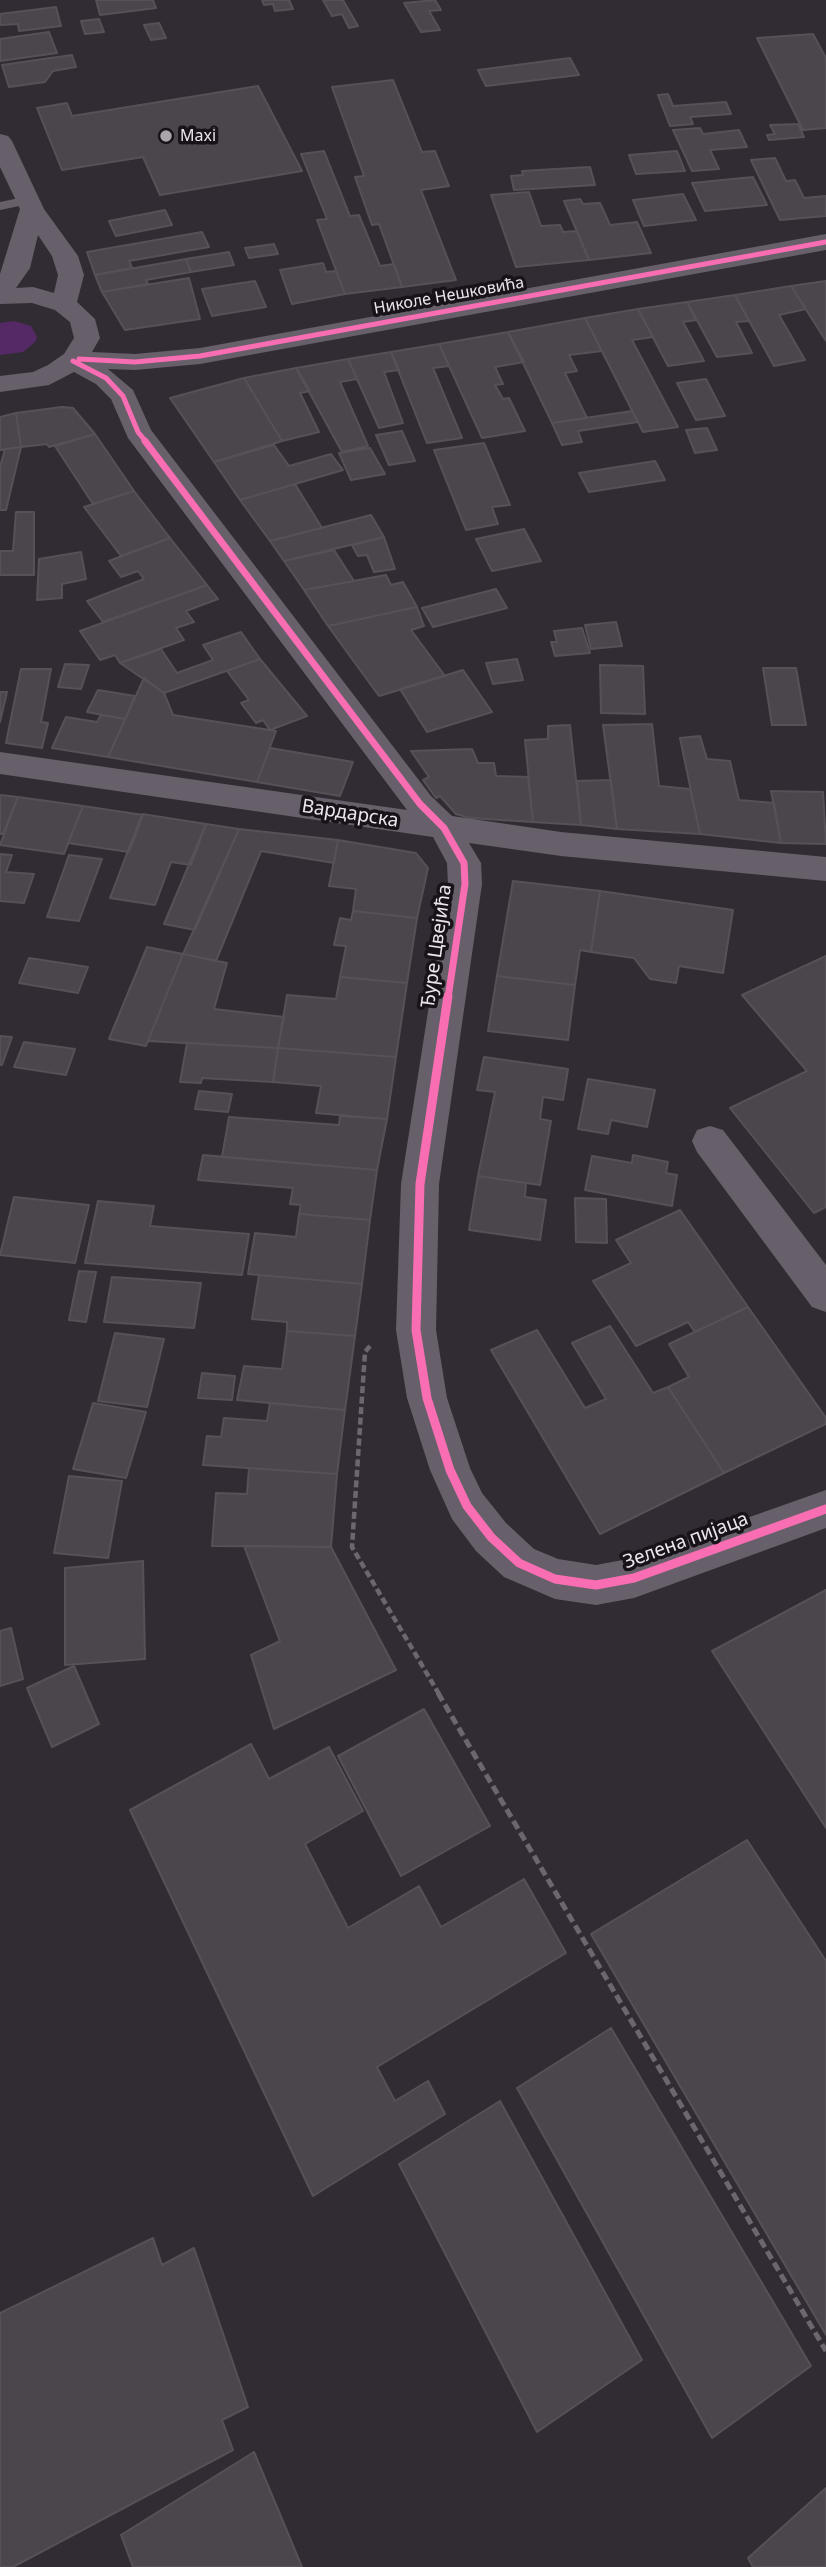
<!DOCTYPE html>
<html>
<head>
<meta charset="utf-8">
<style>
  body { margin:0 }
  canvas { display:block; background:#312c33 }
</style>
</head>
<body>
<canvas width="826" height="2567"></canvas>
<script>
const context = document.querySelector('canvas').getContext('2d');
context.lineJoin = 'round';
function fillPath(path, color) { context.fillStyle = color; context.fill(path, 'evenodd'); }
const toPath = rows => new Path2D(rows.map(r => 'M' + r).join(''));
function stroke(path, color, width, dash) { context.strokeStyle = color; context.lineWidth = width; context.lineCap = dash ? 'butt' : 'round'; context.setLineDash(dash || []); context.stroke(path); }
function write(font, color, halo, rows, align = 'center') {
  context.font = font + ' "Noto Sans",sans-serif'; context.lineWidth = 7; context.setLineDash([]); context.textBaseline = 'middle'; context.strokeStyle = halo; context.fillStyle = color; for (const [text, x, y, turn = 0] of rows) {
    context.save(); context.translate(x, y); context.rotate((+turn || 0) * Math.PI / 180); context.textAlign = isNaN(turn) ? turn : align; if (halo) context.strokeText(text, 0, 0); context.fillText(text, 0, 0); context.restore();
  }
}
fillPath(toPath([
  [14,321,31,326,37,337,35,342,23,352,0,355,0,323]
]), '#542965');
const building = toPath([
  [96,0,153,0,156,8,100,15,96,0],
  [262,0,289,0,293,9,275,11,273,4,264,5,262,0],
  [323,0,343,0,358,26,349,28,342,14,332,16,323,0],
  [435,0,441,10,429,11,440,30,421,32,404,3,435,0],
  [56,7,61,26,19,31,18,24,0,25,0,14,56,7],
  [99,19,104,32,85,34,81,21,99,19],
  [159,23,166,38,151,40,144,25,159,23],
  [49,32,57,53,0,61,0,39,49,32],
  [813,34,826,58,826,128,803,130,757,38,813,34],
  [72,55,76,67,53,71,45,82,9,87,2,65,72,55],
  [570,58,579,75,486,86,478,70,570,58],
  [393,80,422,152,435,151,449,186,421,190,456,280,402,287,379,224,372,225,355,177,364,176,332,87,393,80],
  [258,86,302,171,160,195,143,157,62,170,37,108,67,103,72,116,258,86],
  [668,94,673,106,726,102,731,114,690,117,693,124,670,126,658,95,668,94],
  [798,124,804,137,769,140,767,135,775,134,770,125,798,124],
  [700,128,703,134,739,130,747,147,710,150,719,169,692,171,673,130,700,128],
  [324,151,350,216,359,215,380,266,394,264,402,287,345,294,317,220,327,219,301,154,324,151],
  [677,151,685,171,636,174,629,155,677,151],
  [775,158,786,181,795,180,804,198,826,196,826,216,780,220,751,160,775,158],
  [590,167,595,185,514,190,511,176,523,175,522,171,590,167],
  [753,177,767,205,705,211,692,183,753,177],
  [529,192,541,226,560,225,563,232,577,231,589,260,516,267,491,195,529,192],
  [683,194,696,220,644,226,633,200,683,194],
  [580,199,583,204,600,203,610,225,637,222,651,253,589,260,564,201,580,199],
  [165,210,172,225,116,236,109,221,165,210],
  [202,232,209,247,129,261,132,268,95,275,87,252,202,232],
  [274,244,278,254,249,258,245,248,274,244],
  [229,252,234,265,191,272,186,259,229,252],
  [186,259,191,272,146,280,148,284,102,292,95,275,186,259],
  [323,263,326,272,336,271,345,294,292,304,280,270,323,263],
  [189,278,200,319,125,330,102,292,189,278],
  [255,281,266,307,212,316,202,289,255,281],
  [826,281,826,341,791,286,826,281],
  [791,286,806,309,779,315,805,360,774,366,735,295,791,286],
  [735,295,749,321,736,322,752,353,717,357,687,302,735,295],
  [687,302,696,320,683,322,704,361,668,366,638,309,687,302],
  [638,309,653,337,632,340,678,427,643,432,585,318,638,309],
  [585,318,602,351,569,355,577,371,565,373,587,418,552,423,508,332,585,318],
  [508,332,524,362,495,367,503,384,495,385,503,399,509,398,525,431,482,438,439,344,508,332],
  [439,344,449,366,433,368,462,438,427,443,391,352,439,344],
  [391,352,399,370,384,372,403,423,379,428,348,359,391,352],
  [348,359,357,379,340,382,368,446,342,452,296,368,348,359],
  [296,368,310,391,300,393,319,432,282,441,244,378,296,368],
  [244,378,282,441,214,462,170,398,244,378],
  [706,379,725,416,696,420,677,383,706,379],
  [62,407,73,408,95,434,49,447,47,444,21,447,16,413,62,407],
  [632,411,638,422,578,431,582,442,562,445,552,423,632,411],
  [16,413,21,447,0,450,0,417,16,413],
  [707,428,717,450,695,453,686,430,707,428],
  [402,431,415,461,389,465,376,435,402,431],
  [95,434,134,491,93,504,55,446,95,434],
  [484,443,510,505,492,507,498,524,466,530,434,450,484,443],
  [274,445,289,466,331,454,343,470,240,500,214,462,274,445],
  [21,447,6,510,0,510,0,467,5,449,21,447],
  [370,448,385,474,351,480,339,453,370,448],
  [655,461,665,480,589,492,579,473,655,461],
  [295,484,322,528,270,541,240,500,295,484],
  [134,491,170,538,121,556,84,507,134,491],
  [16,512,34,512,34,575,0,575,0,551,13,551,16,512],
  [371,515,384,537,284,561,270,541,371,515],
  [524,529,541,561,492,571,476,539,524,529],
  [384,537,395,569,374,572,367,555,358,556,352,545,384,537],
  [170,538,207,585,103,622,87,601,144,579,138,571,121,577,109,561,170,538],
  [334,550,354,581,304,590,284,561,334,550],
  [81,552,86,579,62,584,62,598,37,600,39,559,81,552],
  [386,575,391,585,403,582,417,607,328,626,304,590,386,575],
  [207,585,218,599,186,611,194,622,176,628,184,640,120,663,115,655,100,660,80,631,207,585],
  [496,589,507,608,433,627,422,608,496,589],
  [417,607,424,626,411,630,445,676,379,696,328,626,417,607],
  [616,622,622,646,591,649,585,625,616,622],
  [582,628,590,653,555,656,551,642,557,642,554,631,582,628],
  [241,632,260,659,164,693,120,663,161,649,177,673,213,660,203,645,241,632],
  [260,659,307,716,270,730,263,720,256,723,241,703,249,700,227,671,260,659],
  [517,659,523,680,493,684,486,663,517,659],
  [65,664,89,665,81,689,58,687,65,664],
  [600,665,643,666,645,714,601,713,600,665],
  [763,668,796,668,806,725,772,725,763,668],
  [21,669,51,669,41,722,48,723,42,748,6,743,21,669],
  [463,670,492,712,427,732,400,689,463,670],
  [144,678,164,693,173,715,276,731,257,782,108,757,144,678],
  [98,690,135,696,125,719,87,712,98,690],
  [0,692,7,692,0,722,0,692],
  [101,715,125,719,108,757,52,748,66,717,97,722,101,715],
  [652,724,659,786,690,789,700,834,617,829,603,725,652,724],
  [570,725,581,825,533,822,525,740,548,739,548,726,570,725],
  [700,736,707,759,730,761,739,800,774,803,781,843,700,834,680,738,700,736],
  [270,748,353,762,340,796,257,782,270,748],
  [472,749,478,763,494,763,496,776,528,777,533,822,470,818,456,814,440,796,436,798,423,780,429,777,411,751,472,749],
  [611,780,617,829,581,825,577,781,611,780],
  [771,791,823,792,826,844,781,843,771,791],
  [0,795,18,797,3,834,0,834,0,795],
  [18,797,83,806,64,854,0,845,18,797],
  [83,806,143,815,129,852,68,843,83,806],
  [142,814,206,824,191,865,171,862,155,905,110,898,142,814],
  [206,824,239,829,195,930,164,924,206,824],
  [239,829,338,840,334,863,261,851,216,961,183,954,239,829],
  [338,840,416,853,428,868,417,918,353,911,356,889,329,886,338,840],
  [0,854,12,855,6,872,34,874,24,903,0,901,0,854],
  [69,855,102,859,79,921,47,917,69,855],
  [513,881,600,891,591,952,580,950,575,985,497,976,513,881],
  [600,891,733,910,723,973,679,966,676,983,650,979,634,958,591,952,600,891],
  [353,911,417,918,407,983,340,977,346,946,334,945,340,918,351,920,353,911],
  [147,947,183,954,148,1041,146,1046,109,1039,147,947],
  [183,954,227,963,214,1009,284,1017,278,1048,148,1041,183,954],
  [826,956,826,1207,814,1213,730,1108,807,1071,742,995,826,956],
  [29,958,88,967,78,993,19,983,29,958],
  [497,976,575,985,568,1040,488,1031,497,976],
  [340,977,407,983,396,1057,278,1048,287,995,336,999,340,977],
  [0,1036,12,1037,2,1065,0,1065,0,1036],
  [24,1042,75,1049,66,1075,14,1067,24,1042],
  [187,1043,278,1048,273,1082,202,1078,201,1083,180,1082,187,1043],
  [278,1048,396,1057,387,1119,316,1113,321,1086,273,1082,278,1048],
  [484,1057,568,1069,563,1100,543,1097,540,1119,551,1121,540,1185,478,1176,495,1092,477,1090,484,1057],
  [588,1079,655,1090,647,1127,611,1120,608,1134,578,1129,588,1079],
  [199,1091,232,1094,228,1112,195,1109,199,1091],
  [340,1116,387,1119,377,1170,222,1157,229,1117,339,1125,340,1116],
  [203,1155,377,1170,370,1220,299,1214,301,1205,290,1204,293,1188,198,1180,203,1155],
  [633,1155,668,1162,666,1173,677,1175,672,1206,585,1190,592,1156,632,1163,633,1155],
  [478,1176,526,1183,525,1197,546,1200,540,1240,469,1230,478,1176],
  [14,1197,89,1205,75,1263,0,1255,14,1197],
  [575,1198,606,1199,607,1243,576,1242,575,1198],
  [98,1201,154,1206,150,1226,249,1234,242,1275,85,1263,98,1201],
  [680,1210,748,1307,695,1332,688,1322,636,1346,593,1281,631,1263,616,1240,680,1210],
  [299,1214,370,1220,362,1284,248,1274,255,1233,296,1237,299,1214],
  [79,1271,96,1272,86,1322,69,1320,79,1271],
  [259,1275,362,1284,355,1336,287,1331,287,1322,252,1319,259,1275],
  [112,1277,201,1283,194,1328,104,1322,112,1277],
  [748,1307,826,1418,826,1424,724,1473,668,1387,689,1377,669,1344,748,1307],
  [610,1326,653,1393,668,1387,724,1473,600,1534,491,1350,537,1330,585,1408,606,1399,572,1343,610,1326],
  [287,1331,355,1336,345,1410,237,1400,244,1366,282,1369,287,1331],
  [115,1333,164,1339,147,1407,98,1401,115,1333],
  [202,1373,235,1376,232,1400,198,1398,202,1373],
  [93,1403,146,1412,126,1478,73,1469,93,1403],
  [270,1403,345,1410,337,1474,203,1465,207,1436,221,1437,224,1418,267,1421,270,1403],
  [249,1468,337,1474,331,1547,212,1546,216,1493,247,1494,249,1468],
  [69,1476,122,1481,108,1558,54,1553,69,1476],
  [244,1546,331,1547,396,1670,274,1729,251,1655,280,1641,244,1546],
  [143,1561,145,1659,65,1665,65,1568,143,1561],
  [826,1590,826,1828,712,1651,826,1590],
  [11,1628,23,1679,0,1686,0,1631,11,1628],
  [74,1666,99,1724,52,1747,27,1688,74,1666],
  [424,1709,490,1826,401,1876,338,1756,424,1709],
  [251,1744,269,1779,329,1747,363,1811,305,1844,348,1928,419,1886,441,1927,524,1879,566,1953,377,2067,395,2101,428,2081,445,2114,313,2196,130,1810,251,1744],
  [747,1840,826,1961,826,2335,591,1934,747,1840],
  [611,2028,811,2366,712,2438,517,2088,611,2028],
  [500,2101,642,2360,537,2432,399,2164,500,2101],
  [153,2238,162,2265,194,2248,248,2407,222,2420,233,2450,13,2567,0,2567,0,2313,153,2238],
  [254,2452,302,2567,133,2567,121,2535,254,2452],
  [826,2488,826,2567,753,2567,748,2558,826,2488]
]);
fillPath(building, '#4a464c');
stroke(building, '#555157', 2);
stroke(toPath([
  [370,1346,365,1352,352,1547,439,1694]
]), '#6c666e', 4.5, [7, 3.5]);
stroke(toPath([
  [438,1693,826,2351]
]), '#6c666e', 5, [9, 4.5]);
fillPath(toPath([
  [29,196,36,200,34,203,0,210,0,202,29,196]
]), '#67606a');
fillPath(toPath([
  [0,134,8,136,12,141,44,209,78,256,84,275,77,302,95,319,100,338,92,352,135,354,200,348,826,234,826,250,200,364,135,370,108,369,133,390,151,430,431,796,452,816,561,832,826,857,826,881,561,856,469,843,481,863,482,884,439,1184,436,1330,447,1398,470,1468,482,1493,506,1523,534,1549,558,1559,596,1565,634,1558,826,1490,826,1528,634,1598,596,1605,555,1599,504,1577,476,1551,452,1519,430,1470,407,1398,396,1330,401,1184,448,884,447,863,433,837,0,774,0,752,407,810,128,438,111,399,96,384,74,372,49,385,0,392,0,376,33,372,48,365,64,354,74,338,70,322,55,310,32,303,0,304,0,274,20,209,0,167,0,134],
  [38,235,52,256,58,275,54,293,33,287,16,288,30,268,38,235],
  [710,1126,723,1130,826,1265,826,1312,812,1307,697,1152,692,1141,697,1130,710,1126]
]), '#67606a');
stroke(toPath([
  [79,359,135,362,200,356,826,242],
  [73,361,106,378,123,396,138,432,147,443]
]), '#f96db3', 5);
stroke(toPath([
  [145,441,420,804,444,828,464,863,465,884,448,998]
]), '#f96db3', 7);
stroke(toPath([
  [448,996,420,1184,416,1330,427,1398,450,1470,467,1506,491,1537,519,1563,555,1579,596,1585,634,1578,826,1509]
]), '#f96db3', 9);
for (const [x, y, r, color] of [
  [166,136,7,"#aaa4ad"]
]) { const dot = new Path2D(); dot.arc(x, y, r, 0, 2 * Math.PI); context.fillStyle = color; context.fill(dot); stroke(dot, '#171319', 2.5); }
write('16px', '#ebe5ee', '#171319', [
  ["Maxi",180,136]
], 'left');
write('16px', '#ebe5ee', '#171319', [
  ["Николе Нешковића",449,296,-10]
]);
write('19px', '#ebe5ee', '#171319', [
  ["Вардарска",350,814,9],
  ["Ђуре Цвејића",437,946,-82],
  ["Зелена пијаца",686,1541,-20]
]);
</script>
</body>
</html>
